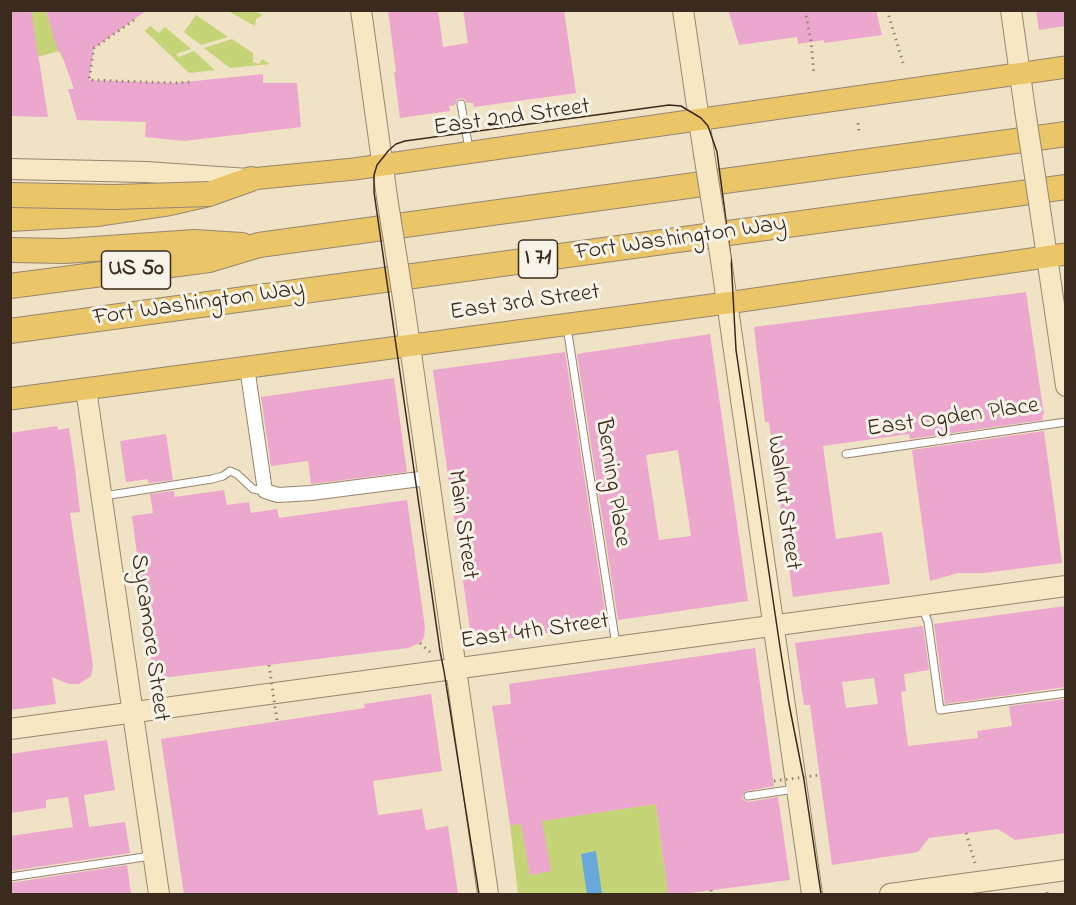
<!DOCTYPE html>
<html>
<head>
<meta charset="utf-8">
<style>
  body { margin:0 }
  #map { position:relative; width:1076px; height:905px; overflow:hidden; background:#f0e2c4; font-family:"Indie Flower",sans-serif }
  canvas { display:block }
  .frame { position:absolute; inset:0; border:12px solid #3b2a1e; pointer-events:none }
</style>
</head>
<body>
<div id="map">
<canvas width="1076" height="905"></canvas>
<div class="frame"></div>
</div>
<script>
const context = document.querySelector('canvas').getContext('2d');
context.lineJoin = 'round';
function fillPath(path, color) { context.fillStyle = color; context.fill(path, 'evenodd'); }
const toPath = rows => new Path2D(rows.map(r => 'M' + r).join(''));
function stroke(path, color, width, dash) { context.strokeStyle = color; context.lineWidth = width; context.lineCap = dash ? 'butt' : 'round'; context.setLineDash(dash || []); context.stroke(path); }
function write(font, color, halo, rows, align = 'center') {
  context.font = font + ' "Indie Flower",sans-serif'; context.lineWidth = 6; context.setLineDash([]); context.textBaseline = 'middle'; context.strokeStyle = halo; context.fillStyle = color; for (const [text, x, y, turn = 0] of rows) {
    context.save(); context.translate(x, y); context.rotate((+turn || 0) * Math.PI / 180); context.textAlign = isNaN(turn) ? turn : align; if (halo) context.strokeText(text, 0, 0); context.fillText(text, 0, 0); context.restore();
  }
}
fillPath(toPath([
  [238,10,254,11,263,15,256,19,255,26,230,12],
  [11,11,141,11,134,20,94,48,64,61,59,51,34,58],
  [196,15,228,37,201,45,184,32],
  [150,26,159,33,165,27,191,49,176,54,179,57,194,51,215,70,189,73,145,31],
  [232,39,253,53,253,62,259,64,262,59,270,64,230,68,204,48],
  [656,804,668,894,518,894,510,825]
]), '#c5d476');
fillPath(toPath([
  [596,851,602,894,587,894,581,854]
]), '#68a8db');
fillPath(toPath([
  [10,10,31,10,48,117,10,116],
  [46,10,147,10,94,48,89,80,175,83,263,74,263,83,297,83,301,127,184,141,145,137,146,122,77,120,68,89,74,89,64,61,60,51,58,52],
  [388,10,438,10,443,47,468,43,463,10,564,10,576,93,474,107,473,103,467,103,465,100,461,98,457,100,455,105,449,106,450,111,400,118,394,72,396,72],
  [728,10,876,10,882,35,824,43,824,40,798,44,797,37,739,45],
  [1036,10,1065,10,1065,26,1039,30],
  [1026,292,1044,415,1042,415,1043,420,910,439,909,434,823,446,836,539,882,532,890,584,793,597,769,422,765,422,754,327],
  [710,334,748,601,618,620,577,354],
  [678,450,691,536,659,540,646,455],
  [565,352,607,624,472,644,433,370],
  [394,378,407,472,311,484,308,461,271,466,261,397],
  [57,426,58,430,69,428,74,461,80,512,70,513,93,665,91,676,79,684,69,684,52,677,56,704,10,710,10,433],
  [1044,431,1062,563,984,573,958,573,930,581,912,450],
  [166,434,173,480,148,483,148,479,126,482,120,441],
  [224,490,227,505,249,502,251,513,277,509,279,518,407,500,425,627,424,637,420,643,408,648,153,679,132,516,153,513,150,494,174,491,175,497],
  [1065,606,1065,687,945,704,934,624],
  [923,626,929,670,904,674,906,691,901,692,908,746,978,738,977,731,1012,726,1009,706,1065,699,1065,833,1015,840,998,829,929,838,918,852,832,865,810,705,804,705,795,643],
  [874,678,878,704,846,708,842,682],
  [755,648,774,786,747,791,742,796,744,800,748,802,778,797,790,880,682,894,668,894,656,804,542,821,551,871,530,875,521,824,510,825,492,706,511,704,509,684],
  [431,694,442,771,373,781,378,815,422,809,426,830,448,826,458,894,184,894,161,739,365,708,364,704],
  [107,740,115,790,84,795,89,827,125,822,130,853,10,871,10,836,73,827,68,797,46,800,46,808,10,813,10,754],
  [127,865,131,894,10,894,10,883]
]), '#eba7ce');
const lane = toPath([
  [461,104,469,149],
  [567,327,616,645],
  [846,454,1066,422],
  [104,496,212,479,223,476,230,471,237,474,253,489,265,491],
  [922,607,928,622,940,710,1066,693],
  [748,796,795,789],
  [10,877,151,856]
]);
const street = toPath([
  [247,367,265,491,278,495,311,493,428,478]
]);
const secondary = toPath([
  [361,10,387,197],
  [683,10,704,154],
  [1011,10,1025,110],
  [10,169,146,172,248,179],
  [1041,216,1066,386],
  [721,260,812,894],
  [404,304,488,894],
  [86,389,159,894],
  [10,729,1066,586],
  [890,894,1066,870]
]);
const primary = toPath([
  [251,179,354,169,1066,67],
  [10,399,734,302,1066,254]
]);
const highway = toPath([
  [10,219,98,214,165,204,209,194,251,179],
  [10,250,65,251,194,242,242,245],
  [10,286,209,260,259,245,1066,134],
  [10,331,1066,187]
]);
stroke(lane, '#968671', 9);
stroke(street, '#968671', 16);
stroke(secondary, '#968671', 22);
stroke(primary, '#968671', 23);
stroke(highway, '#968671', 26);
stroke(toPath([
  [805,10,811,41,814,75],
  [887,10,903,63],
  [134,20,94,48,89,80,175,83,190,82],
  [858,123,859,132],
  [420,643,430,652],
  [966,833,975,863],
  [711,890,712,894],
  [1047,892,1047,894]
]), '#968671', 3, [1.5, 4.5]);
stroke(lane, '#fff', 7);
stroke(street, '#fff', 14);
stroke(secondary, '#f7e8c3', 20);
stroke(primary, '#eac669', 21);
stroke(highway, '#eac669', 24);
stroke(toPath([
  [479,894,444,671,440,651,374,192,374,175,377,165,389,150,396,144,405,141,669,105,681,106,701,118,708,126,717,152,731,258,736,350,780,647,789,704,804,780,821,894]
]), '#3b2a1e', 1.5);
const secondaryBridge = toPath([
  [1025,110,1041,216],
  [704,154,721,260],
  [387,197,404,304]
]);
const highwayBridge = toPath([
  [10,195,114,197,209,194]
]);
stroke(secondaryBridge, '#968671', 22, []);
stroke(highwayBridge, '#968671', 26, []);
stroke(toPath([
  [269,665,277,721],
  [774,781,820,775]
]), '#968671', 3, [1.5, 4.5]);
stroke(secondaryBridge, '#f7e8c3', 20);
stroke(highwayBridge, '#eac669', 24);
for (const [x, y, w] of [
  [538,259,39],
  [136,270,69]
]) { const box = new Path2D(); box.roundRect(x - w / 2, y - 19, w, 38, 4.5); context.fillStyle = '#f7f3e8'; context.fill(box); stroke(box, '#3b2a1e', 1.5); }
write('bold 22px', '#3b2a1e', null, [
  ["I 71",538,259],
  ["US 50",136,270]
]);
write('24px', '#3b2a1e', '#f7f3e8', [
  ["East 2nd Street",512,119,-8],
  ["Fort Washington Way",681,240,-8],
  ["East 3rd Street",525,304,-8],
  ["Fort Washington Way",199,305,-8],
  ["East Ogden Place",953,419,-8],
  ["Berning Place",611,483,81],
  ["Walnut Street",782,503,82],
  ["Main Street",461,525,82],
  ["East 4th Street",535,633,-8],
  ["Sycamore Street",148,638,82]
]);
</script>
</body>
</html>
